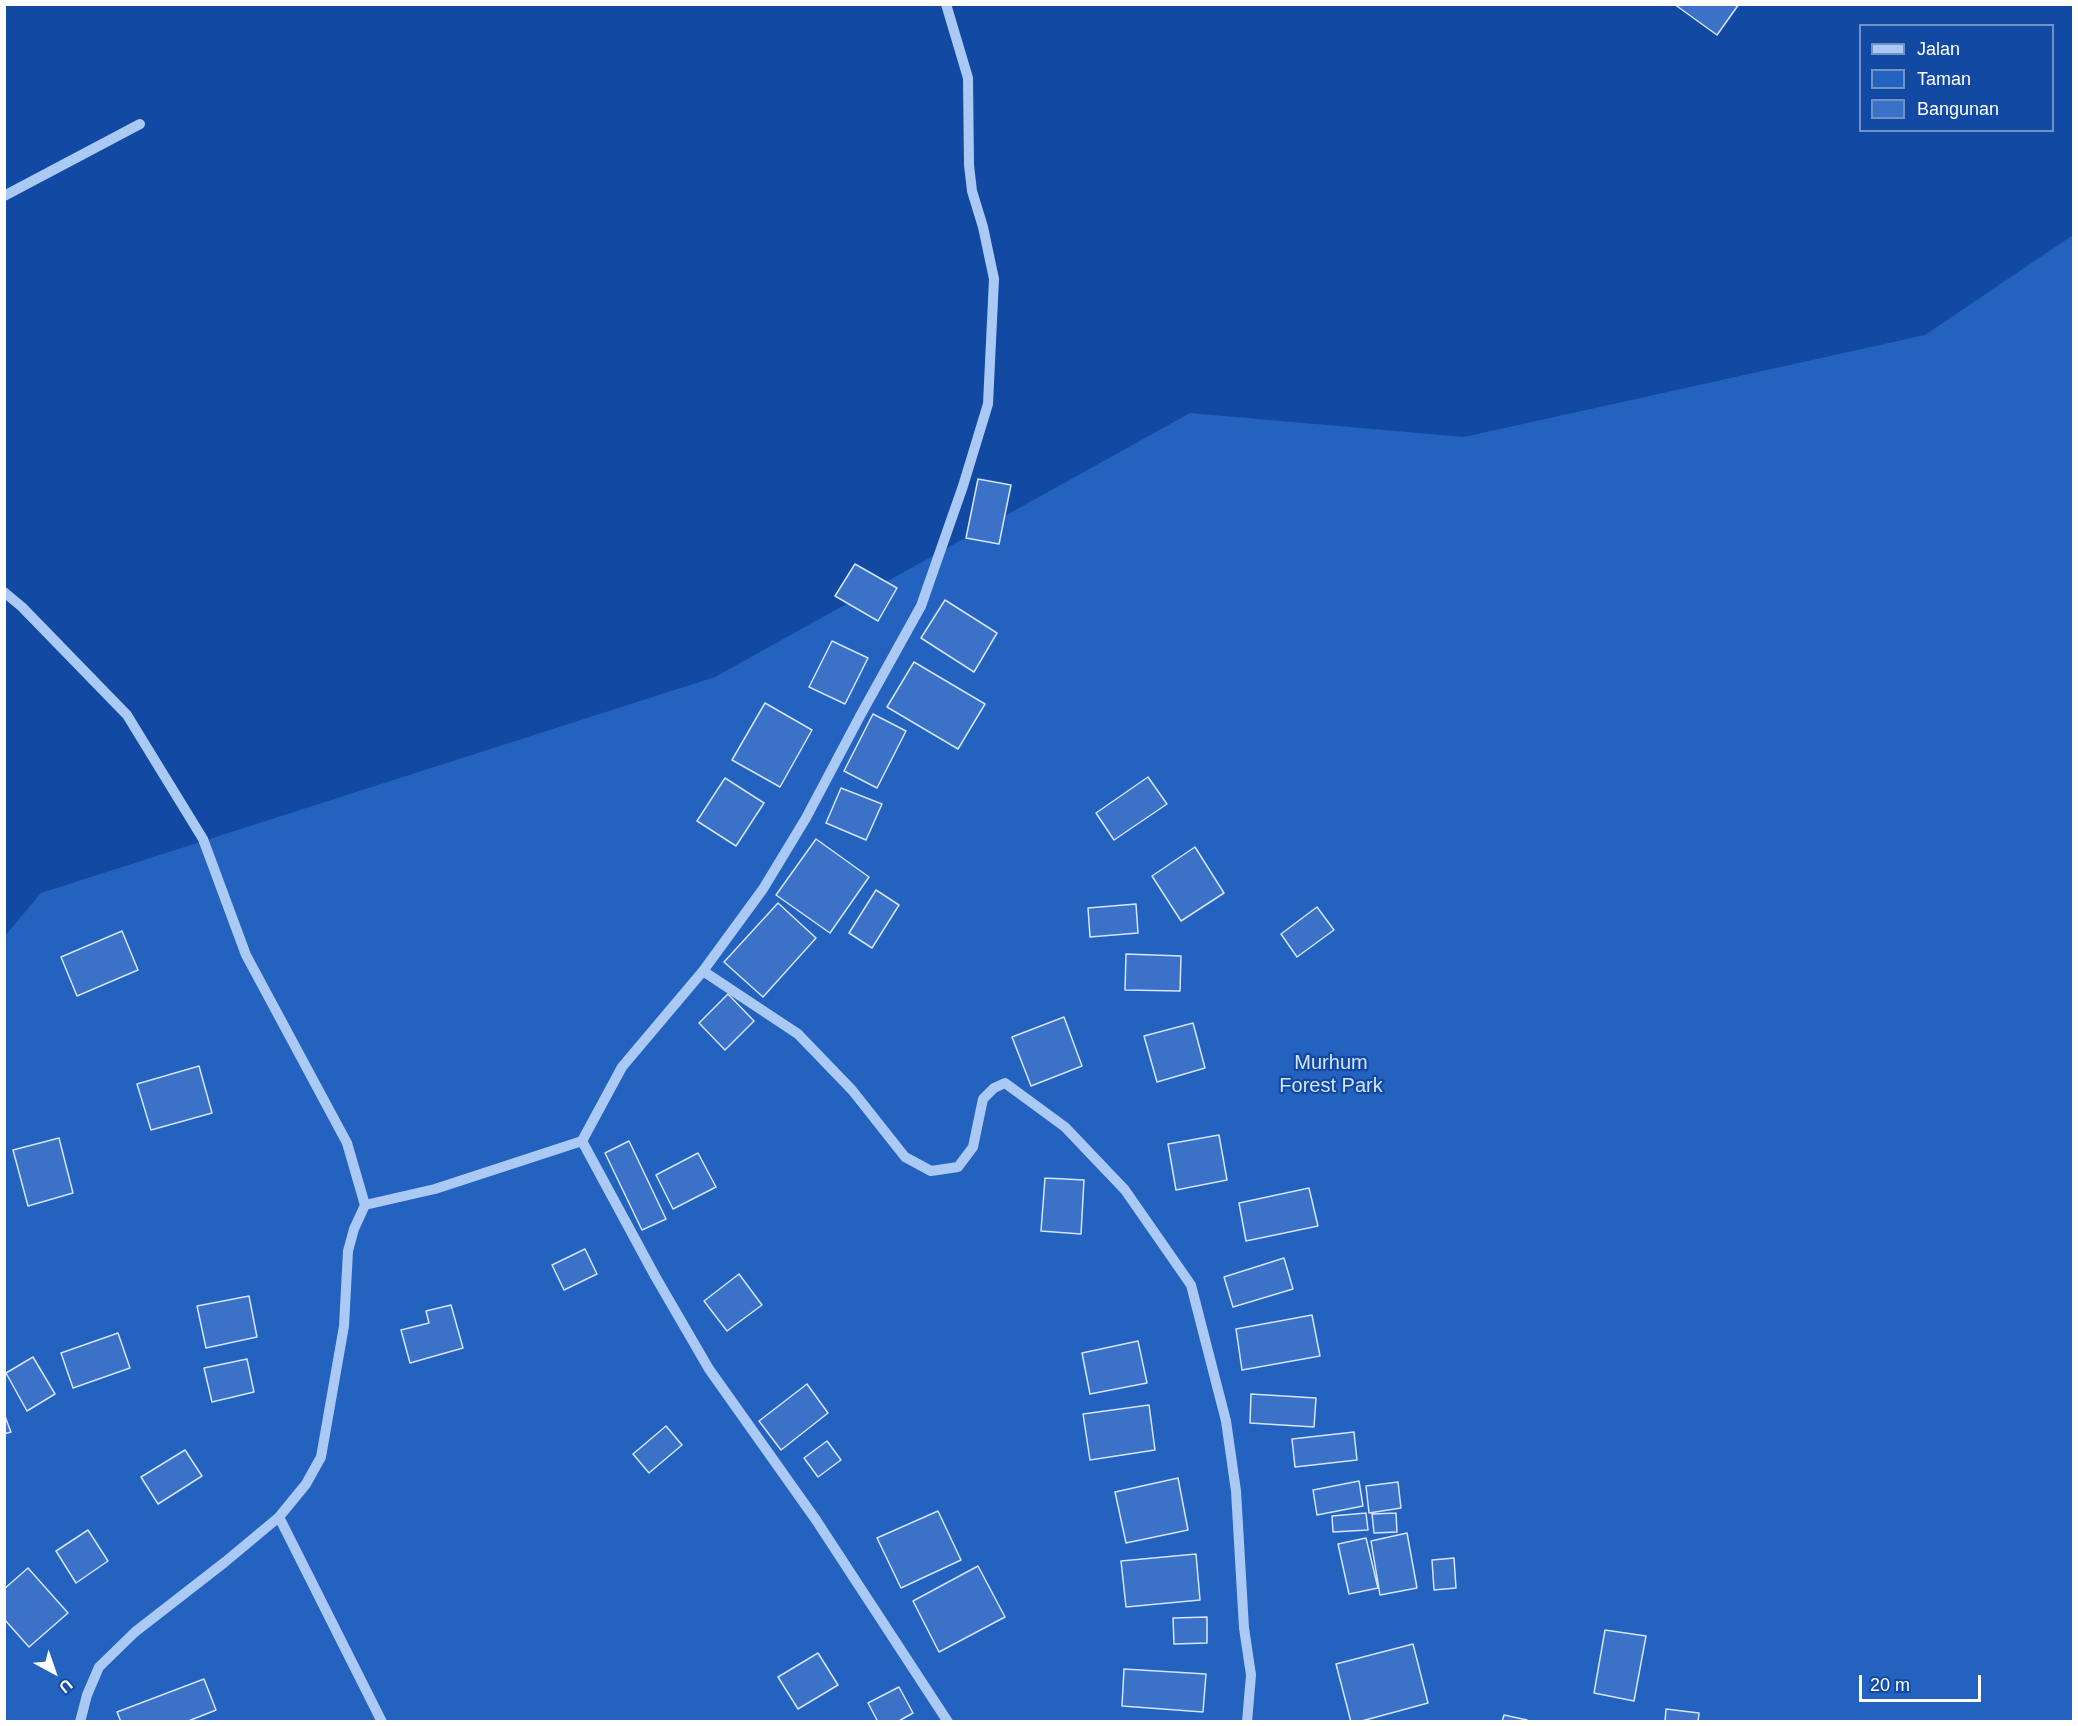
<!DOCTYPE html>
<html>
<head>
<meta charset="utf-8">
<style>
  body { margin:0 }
  #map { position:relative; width:2078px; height:1726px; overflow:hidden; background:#1249a2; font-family:Arial,sans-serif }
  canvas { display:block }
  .frame { position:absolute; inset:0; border:6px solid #fff; pointer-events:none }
  .legend { position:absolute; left:1859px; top:24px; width:195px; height:108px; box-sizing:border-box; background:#1249a2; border:2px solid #7192c7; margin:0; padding:8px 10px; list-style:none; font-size:18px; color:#fff }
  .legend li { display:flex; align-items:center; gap:12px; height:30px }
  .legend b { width:30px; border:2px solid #7192c7 }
  .north { position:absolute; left:24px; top:1642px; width:60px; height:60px; -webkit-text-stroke:4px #1249a2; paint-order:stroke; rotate:140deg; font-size:16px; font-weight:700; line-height:24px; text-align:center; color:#fff }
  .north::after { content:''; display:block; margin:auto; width:21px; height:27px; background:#fff; clip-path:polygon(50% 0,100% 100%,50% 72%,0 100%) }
  .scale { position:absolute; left:1859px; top:1675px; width:122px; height:27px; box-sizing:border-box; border:3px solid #fff; border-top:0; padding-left:8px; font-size:18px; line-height:21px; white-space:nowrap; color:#fff; -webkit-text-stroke:4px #1249a2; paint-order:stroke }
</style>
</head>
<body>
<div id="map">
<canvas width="2078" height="1726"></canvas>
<div class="frame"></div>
<ul class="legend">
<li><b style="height:8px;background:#abc9f5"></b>Jalan</li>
<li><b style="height:16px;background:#2462c0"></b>Taman</li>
<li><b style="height:16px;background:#3b72c8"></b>Bangunan</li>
</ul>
<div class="north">U</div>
<div class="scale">20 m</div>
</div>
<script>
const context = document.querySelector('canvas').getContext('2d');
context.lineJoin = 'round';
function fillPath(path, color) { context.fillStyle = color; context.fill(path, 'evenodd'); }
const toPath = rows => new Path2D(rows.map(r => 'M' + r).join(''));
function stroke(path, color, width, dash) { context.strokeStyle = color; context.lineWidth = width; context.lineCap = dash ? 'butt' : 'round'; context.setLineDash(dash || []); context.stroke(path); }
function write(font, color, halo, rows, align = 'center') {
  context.font = font + ' Arial,sans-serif'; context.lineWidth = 4.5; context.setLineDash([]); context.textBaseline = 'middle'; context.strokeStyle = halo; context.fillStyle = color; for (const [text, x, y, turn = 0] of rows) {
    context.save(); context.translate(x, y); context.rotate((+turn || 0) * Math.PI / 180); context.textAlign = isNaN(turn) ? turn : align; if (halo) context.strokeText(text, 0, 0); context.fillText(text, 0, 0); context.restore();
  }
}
fillPath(toPath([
  [2073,235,2073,1721,5,1722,4,937,41,893,715,677,1190,413,1464,437,1925,335]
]), '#2462c0');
const building = toPath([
  [1674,4,1739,4,1717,35,1674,4],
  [978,479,1011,485,999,544,966,538,978,479],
  [855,564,897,588,878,621,835,596,855,564],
  [945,600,997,633,974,672,921,638,945,600],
  [832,641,868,658,845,704,809,687,832,641],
  [914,662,985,704,958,749,887,707,914,662],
  [765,703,812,730,780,787,732,760,765,703],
  [873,714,906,731,877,788,844,771,873,714],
  [1148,777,1167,804,1114,840,1096,813,1148,777],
  [725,778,764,803,736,846,697,821,725,778],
  [841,788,882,804,866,840,826,823,841,788],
  [816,839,869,877,830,933,776,895,816,839],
  [1195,847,1224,893,1181,921,1152,876,1195,847],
  [876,890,899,905,872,948,849,933,876,890],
  [778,903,816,938,763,997,724,962,778,903],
  [1136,904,1138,933,1090,937,1088,908,1136,904],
  [1317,907,1334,930,1297,957,1281,934,1317,907],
  [122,931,138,970,77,996,61,957,122,931],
  [1126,954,1181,956,1180,991,1125,990,1126,954],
  [728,994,754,1021,725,1050,699,1023,728,994],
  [1064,1017,1082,1066,1031,1086,1012,1037,1064,1017],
  [1193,1023,1205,1068,1157,1082,1144,1036,1193,1023],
  [199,1066,212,1113,151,1130,137,1084,199,1066],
  [1219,1135,1227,1180,1176,1190,1168,1144,1219,1135],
  [59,1138,73,1193,28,1206,13,1150,59,1138],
  [629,1141,666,1219,642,1230,605,1153,629,1141],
  [698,1153,716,1187,673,1209,656,1175,698,1153],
  [1045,1178,1084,1180,1081,1234,1041,1231,1045,1178],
  [1309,1188,1318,1226,1246,1241,1239,1203,1309,1188],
  [585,1249,597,1274,564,1290,552,1265,585,1249],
  [1284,1258,1293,1289,1233,1307,1224,1277,1284,1258],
  [739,1274,762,1305,727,1331,704,1301,739,1274],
  [249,1296,257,1337,206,1348,197,1306,249,1296],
  [451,1305,463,1348,410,1363,401,1330,429,1323,426,1311,451,1305],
  [1312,1315,1320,1356,1242,1370,1236,1329,1312,1315],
  [118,1333,130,1368,73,1388,61,1353,118,1333],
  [1138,1341,1147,1383,1090,1394,1082,1353,1138,1341],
  [33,1357,55,1394,27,1411,6,1373,33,1357],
  [247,1359,254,1392,212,1402,204,1368,247,1359],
  [807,1384,828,1413,781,1450,759,1421,807,1384],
  [1251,1394,1316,1398,1314,1427,1250,1423,1251,1394],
  [1149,1405,1155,1450,1090,1460,1083,1414,1149,1405],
  [4,1414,11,1432,4,1434,4,1414],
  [666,1426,682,1445,649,1473,633,1454,666,1426],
  [1354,1432,1357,1460,1295,1467,1292,1439,1354,1432],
  [827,1441,841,1460,818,1477,804,1458,827,1441],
  [185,1450,202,1476,158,1504,141,1477,185,1450],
  [1178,1478,1188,1530,1126,1543,1115,1492,1178,1478],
  [1359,1481,1363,1506,1317,1515,1313,1490,1359,1481],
  [1398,1482,1401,1508,1369,1513,1366,1486,1398,1482],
  [938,1511,961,1560,901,1588,877,1538,938,1511],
  [1366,1513,1368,1530,1333,1532,1332,1516,1366,1513],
  [1396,1513,1397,1532,1374,1533,1372,1514,1396,1513],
  [88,1530,108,1561,76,1583,56,1551,88,1530],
  [1407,1533,1417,1588,1380,1595,1371,1541,1407,1533],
  [1366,1538,1378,1588,1349,1594,1338,1544,1366,1538],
  [1196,1554,1200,1600,1126,1607,1121,1561,1196,1554],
  [1454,1558,1456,1588,1434,1590,1432,1560,1454,1558],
  [978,1566,1005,1617,939,1652,913,1601,978,1566],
  [28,1568,68,1613,29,1647,4,1619,4,1589,28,1568],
  [1207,1617,1207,1643,1174,1644,1173,1618,1207,1617],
  [1605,1630,1646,1636,1634,1701,1594,1693,1605,1630],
  [1413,1644,1428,1703,1358,1722,1351,1722,1336,1664,1413,1644],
  [818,1653,838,1685,798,1709,778,1677,818,1653],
  [1124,1669,1206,1674,1203,1712,1122,1706,1124,1669],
  [204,1679,216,1710,186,1722,121,1722,117,1712,204,1679],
  [899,1687,913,1713,897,1722,878,1722,868,1703,899,1687],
  [1666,1709,1699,1713,1698,1722,1665,1722,1666,1709],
  [1504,1715,1527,1720,1527,1722,1502,1722,1504,1715]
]);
fillPath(building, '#3b72c8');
stroke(building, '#d4e5fe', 1.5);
stroke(toPath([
  [4,196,140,124],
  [4,592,22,607,127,715,203,839,246,955,347,1143,365,1205],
  [703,971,798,1034,852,1090,905,1157,931,1171,958,1167,973,1147,983,1099,994,1088,1005,1083,1065,1127,1125,1190,1191,1285,1226,1421,1236,1491,1244,1628,1251,1675,1247,1722],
  [582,1141,655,1276,709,1369,816,1520,948,1722],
  [279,1517,382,1722],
  [80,1722,87,1695,99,1667,135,1632,225,1562,279,1517,306,1484,321,1457,344,1326,348,1251,354,1229,365,1205,435,1189,582,1141,622,1067,703,971,763,889,806,818,860,716,921,606,963,486,988,404,994,279,983,227,972,191,969,165,968,78,946,4]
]), '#abc9f5', 10);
write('20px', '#d4e5fe', '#1249a2', [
  ["Murhum",1331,1063],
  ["Forest Park",1331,1086]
]);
</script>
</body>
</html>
